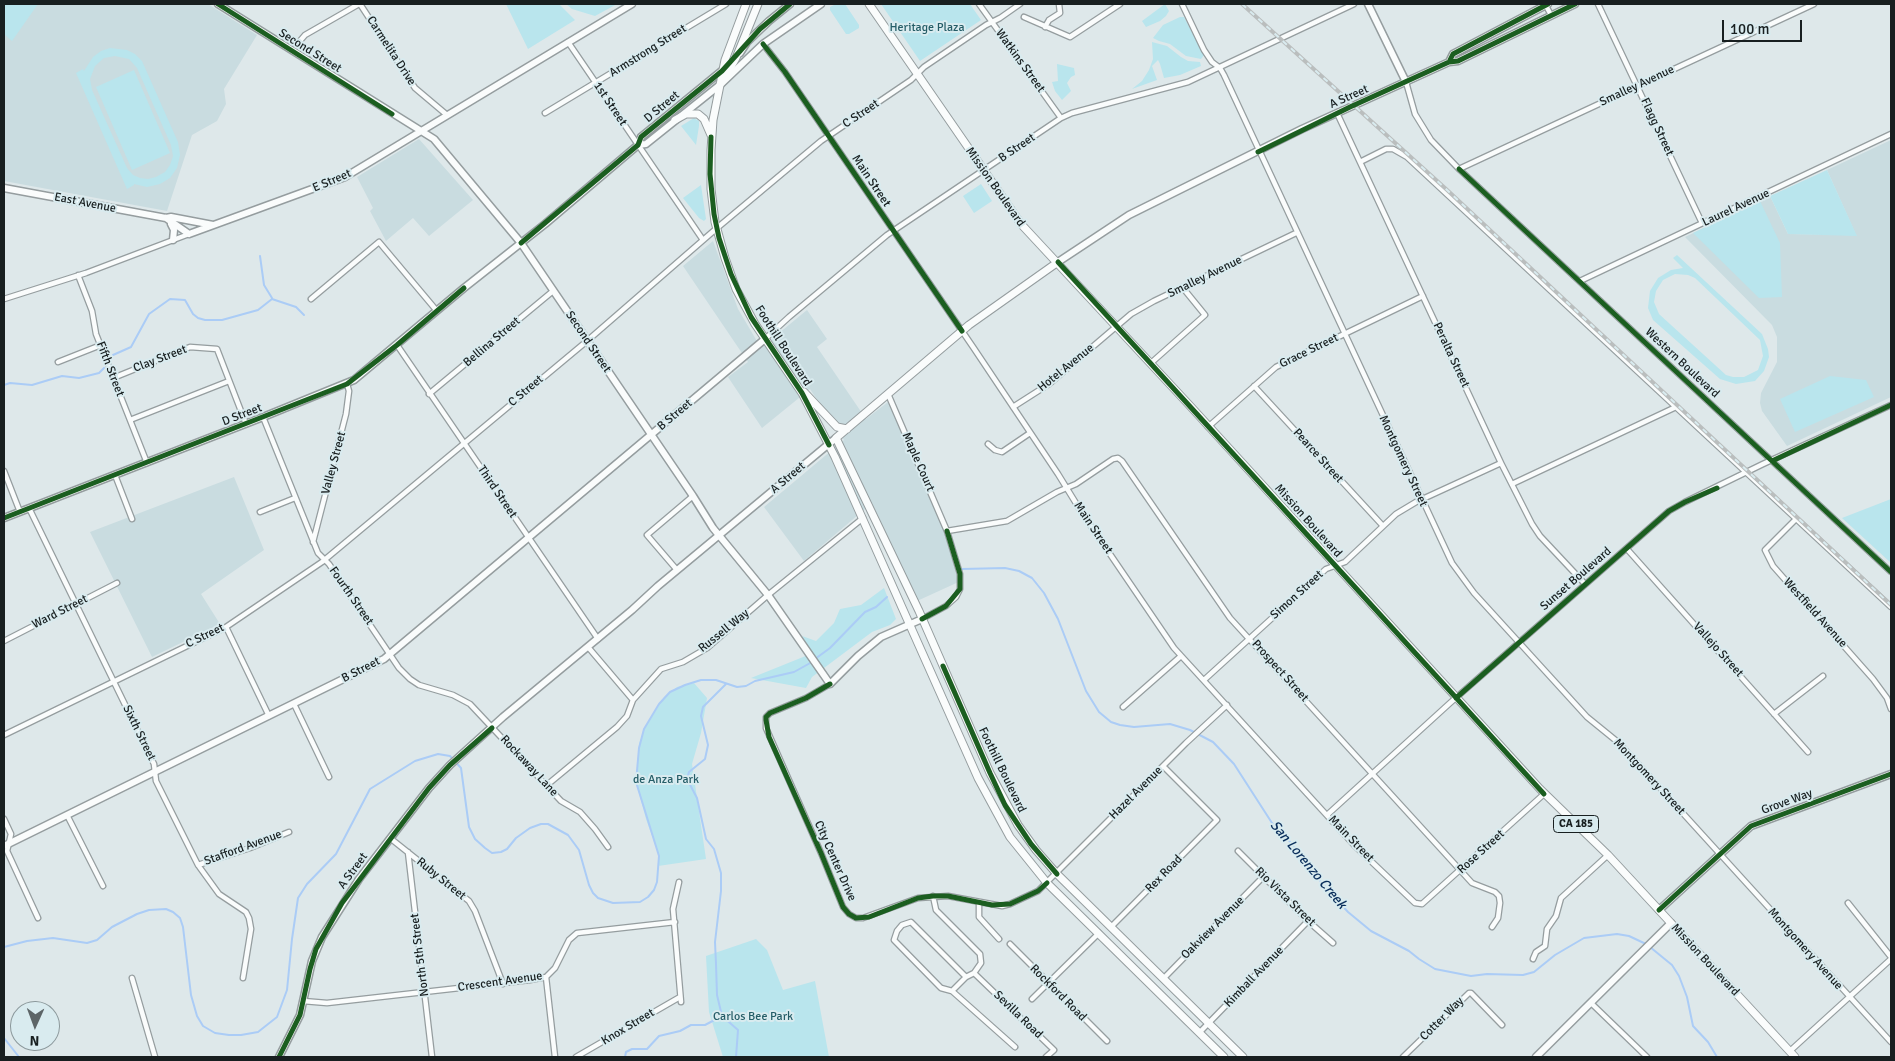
<!DOCTYPE html>
<html>
<head>
<meta charset="utf-8">
<style>
  body { margin:0 }
  #map { position:relative; width:1895px; height:1061px; overflow:hidden; background:#dee8ea; font-family:Signika,sans-serif }
  canvas { display:block }
  .frame { position:absolute; inset:0; border:5px solid #181f20; pointer-events:none }
  .north { position:absolute; left:10px; top:1001px; width:50px; height:50px; box-sizing:border-box; background:#d9ebef; border:1px solid #8c999c; border-radius:50%; rotate:182deg; font-size:14px; font-weight:700; line-height:20px; text-align:center; color:#181f20 }
  .north::after { content:''; display:block; margin:auto; width:18px; height:22px; background:#5d6567; clip-path:polygon(50% 0,100% 100%,50% 72%,0 100%) }
  .scale { position:absolute; left:1722px; top:20px; width:80px; height:22px; box-sizing:border-box; border:2px solid #181f20; border-top:0; padding-left:6px; font-size:15px; line-height:18px; white-space:nowrap; color:#181f20; -webkit-text-stroke:4px #d9ebef; paint-order:stroke }
</style>
</head>
<body>
<div id="map">
<canvas width="1895" height="1061"></canvas>
<div class="frame"></div>
<div class="north">N</div>
<div class="scale">100 m</div>
</div>
<script>
const context = document.querySelector('canvas').getContext('2d');
context.lineJoin = 'round';
function fillPath(path, color) { context.fillStyle = color; context.fill(path, 'evenodd'); }
const toPath = rows => new Path2D(rows.map(r => 'M' + r).join(''));
function stroke(path, color, width, dash) { context.strokeStyle = color; context.lineWidth = width; context.lineCap = dash ? 'butt' : 'round'; context.setLineDash(dash || []); context.stroke(path); }
function write(font, color, halo, rows, align = 'center') {
  context.font = font + ' Signika,sans-serif'; context.lineWidth = 4; context.setLineDash([]); context.textBaseline = 'middle'; context.strokeStyle = halo; context.fillStyle = color; for (const [text, x, y, turn = 0] of rows) {
    context.save(); context.translate(x, y); context.rotate((+turn || 0) * Math.PI / 180); context.textAlign = isNaN(turn) ? turn : align; if (halo) context.strokeText(text, 0, 0); context.fillText(text, 0, 0); context.restore();
  }
}
fillPath(toPath([
  [4,4,208,4,257,35,224,89,226,104,217,121,192,135,167,211,4,181],
  [419,139,473,200,429,236,413,218,386,241,370,211,373,208,357,177],
  [1891,140,1891,397,1787,446,1762,411,1760,403,1761,393,1777,362,1777,337,1772,325,1685,237,1770,196,1788,234,1856,235,1827,170],
  [713,241,738,309,761,348,807,310,827,339,817,347,866,419,888,402,945,531,948,546,963,580,917,601,872,503,804,561,764,507,844,440,810,389,762,428,728,377,748,362,683,266],
  [234,477,264,550,201,594,220,624,152,657,90,532]
]), '#c9dce0');
fillPath(toPath([
  [4,4,38,4,12,41,4,34],
  [506,4,559,4,575,20,528,49],
  [566,4,617,4,595,16,572,9],
  [836,4,845,4,859,25,859,28,849,34,846,34,830,10,830,7],
  [881,4,970,4,981,20,920,61],
  [1165,4,1169,11,1166,16,1160,21,1146,27,1142,21],
  [1180,17,1184,17,1204,55,1201,59,1186,56,1170,44,1159,41,1153,38,1163,25],
  [1152,42,1167,46,1181,57,1188,61,1200,62,1201,66,1180,75,1164,78,1160,64,1158,60,1152,66,1157,80,1132,89,1142,81,1149,70,1153,59],
  [110,48,127,50,135,54,142,61,178,142,180,155,177,168,170,178,160,184,147,187,134,184,134,185,127,189,76,73,83,69,84,71,93,57,101,51],
  [115,56,129,59,137,68,171,145,173,156,170,165,165,172,156,177,148,179,140,178,133,175,127,168,92,90,90,79,95,66,104,58],
  [1057,64,1074,68,1075,75,1071,77,1067,83,1071,91,1062,100,1055,91,1052,82,1058,81],
  [134,70,170,153,132,170,96,87],
  [694,118,699,121,699,126,696,145,681,126],
  [1827,170,1857,236,1788,234,1770,196],
  [981,184,992,201,974,213,963,196],
  [701,185,706,219,704,221,699,218,683,198],
  [1760,201,1780,243,1782,297,1759,298,1693,233],
  [1677,255,1762,334,1768,349,1769,357,1764,371,1755,381,1736,384,1720,379,1653,320,1648,308,1650,291,1658,278,1671,270,1683,268,1673,258],
  [1675,274,1688,275,1695,278,1760,340,1763,356,1758,370,1744,377,1733,377,1726,375,1659,314,1654,302,1656,291,1663,280],
  [1830,376,1866,380,1874,397,1795,432,1780,399],
  [1891,499,1891,563,1842,518],
  [884,588,896,619,890,625,872,632,812,677,806,688,751,678,813,653,802,636,816,641,834,623,840,609,861,605],
  [694,683,707,698,701,733,692,764,706,859,658,866,658,853,646,819,636,782,639,744,644,729,664,697,677,687],
  [756,939,767,950,783,990,815,981,829,1057,723,1057,709,1012,706,956]
]), '#b9e5ed');
stroke(toPath([
  [260,256,264,285,272,298],
  [113,355,131,347,149,314,170,299,185,300,193,314,198,318,205,320,222,320,258,310,272,299,296,307,304,315],
  [4,385,10,383,32,385,62,376,79,378,99,373,104,368],
  [962,569,1005,568,1019,571,1032,578,1044,593,1058,619,1086,691,1099,712,1111,722,1120,725,1134,727,1170,724,1190,730,1213,742,1234,764,1272,823,1291,843,1321,882,1348,912,1371,931,1409,951,1419,959,1435,969,1471,976,1487,974,1523,975,1534,972,1555,955,1584,938,1617,934,1629,936,1646,944],
  [815,659,830,648,865,612,876,607,887,597],
  [4,947,27,941,53,938,87,943,97,940,112,927,137,914,149,910,166,909,173,912,180,918,183,927,191,995,197,1016,203,1026,215,1033,229,1035,241,1035,258,1032,277,1017,287,990,292,939,298,898,307,884,336,854,370,789,415,761,438,754,450,756,461,768,469,827,475,839,485,848,492,853,501,852,507,849,516,838,530,828,541,824,548,824,568,835,579,850,589,885,593,893,598,898,613,903,640,902,648,897,654,890,657,882,659,856,636,782,639,748,644,729,659,704,670,692,685,685,701,680,716,680,737,687,746,686,755,681,794,672,812,662],
  [1650,947,1672,965,1679,976,1687,997,1693,1026,1708,1042,1717,1057],
  [722,1016,717,995,716,964,715,942,721,891,721,873,714,849,706,839,697,798,687,779,689,772,705,759,708,745,701,716,703,707,726,684],
  [722,1016,738,1030,736,1057],
  [4,1038,19,1057],
  [625,1057,626,1052,632,1049,647,1049,659,1036,680,1031,691,1025,705,1025,722,1016]
]), '#abccf6', 2);
const street = toPath([
  [360,4,415,88,447,115],
  [979,4,1061,118],
  [1182,4,1204,50,1212,62,1220,68,1224,75,1452,563,1474,593,1587,717,1619,743,1891,1042],
  [1545,4,1551,15],
  [1598,4,1702,223],
  [1024,17,1070,37,1120,4],
  [1045,27,1049,20,1060,13,1059,4],
  [299,42,305,35,359,4],
  [568,42,703,240],
  [763,44,785,72,973,347,1058,474,1082,513,1174,648,1354,845,1415,903,1422,904,1544,794],
  [1406,82,1415,114,1431,140,1459,169,1891,572],
  [545,113,726,4],
  [1337,113,1501,463,1532,524,1540,536,1585,584],
  [1360,162,1386,149,1393,149,1407,157,1891,607],
  [1459,169,1814,4],
  [78,275,92,311,96,334,147,463],
  [1580,281,1891,134],
  [4,299,86,273,189,234],
  [311,299,379,242,437,311],
  [765,339,789,317,887,235,1061,118,1072,113,1188,82,1354,4],
  [397,345,598,639],
  [58,362,101,345],
  [1151,363,1205,315,1183,288],
  [113,378,190,347,217,349,246,424],
  [1254,386,1383,526],
  [429,394,553,291],
  [888,394,947,531,960,574,960,589,956,597,946,606,922,619],
  [1013,407,1049,384,1131,314,1154,301,1296,233],
  [263,417,318,553,329,564,399,668,410,679,419,685,453,695,470,704,561,801,580,812,595,829,608,847],
  [130,420,229,381],
  [1208,427,1276,367,1423,296],
  [988,444,995,450,1002,452,1030,433],
  [4,471,20,512],
  [115,475,132,519],
  [1512,484,1676,407],
  [29,508,154,764,156,781,198,865,219,894,246,912,249,918,251,929,243,978],
  [260,512,295,498],
  [1796,519,1765,550,1773,566,1873,679,1887,698,1891,709],
  [947,531,1007,521,1057,492,1076,484,1113,459,1118,458,1122,461,1230,618,1472,883,1495,892,1499,896,1500,903,1498,918,1492,927],
  [313,542,346,414,349,391,347,384],
  [1627,549,1808,752],
  [677,570,647,535,693,496],
  [226,627,269,716],
  [4,641,117,583],
  [588,647,633,700],
  [1204,680,1326,569,1345,562,1396,514,1416,502,1501,463],
  [830,684,806,698,770,713,766,717,766,728,821,853,843,907,849,914,856,918,863,918,918,898,948,896,1002,906,1010,904,1038,891,1186,743,1227,705],
  [294,704,329,777],
  [1123,707,1181,656],
  [1774,714,1823,676],
  [4,735,226,627,322,562,587,341,717,228,821,141,911,80,924,67,986,25,1000,18,1020,4],
  [547,785,617,727,627,716,633,700,661,669,683,662,707,648,768,595,863,518],
  [67,815,103,886],
  [1327,815,1450,703,1669,511,1685,502,1763,464,1891,405],
  [4,819,11,834,7,851,38,918],
  [390,838,469,901,475,911,503,984],
  [1238,851,1308,921,1333,943],
  [408,852,432,1057],
  [198,865,250,848,289,832],
  [679,882,673,909,681,1002],
  [933,896,936,910,980,954,981,963,974,973,966,977,952,991,941,988,894,940,897,931,902,925,911,922,966,977],
  [979,902,979,917,999,939],
  [1848,903,1891,957],
  [1111,927,1217,820,1163,766],
  [1010,944,1107,1041],
  [1533,959,1536,952,1545,946,1547,929,1556,916,1561,898,1608,855],
  [974,973,1054,1050,1046,1057],
  [546,977,555,1057],
  [132,978,155,1057],
  [1163,979,1263,877],
  [952,991,1015,1047],
  [1032,999,1099,933],
  [303,1001,327,1003,530,980,546,977,555,968,569,940,577,933,675,922],
  [1591,1003,1647,1057],
  [1199,1033,1308,921],
  [1790,1051,1891,959],
  [576,1057,680,997],
  [1403,1057,1469,993,1471,993,1502,1025]
]);
const secondary = toPath([
  [218,4,434,139,521,243,693,496,713,528,768,595,830,684,858,656,881,637,922,619],
  [1368,4,1406,82],
  [740,53,747,42,769,21,790,4],
  [1449,62,1453,54,1548,4],
  [638,145,646,144,721,84,763,44,821,4],
  [4,188,166,218,171,217,213,225],
  [166,218,189,234],
  [171,224,174,230,173,240],
  [189,234,345,177,632,4],
  [1058,262,1129,215,1302,129,1449,62,1458,61,1575,4],
  [4,518,263,417,354,380,464,288,545,224,638,145,641,137,724,69],
  [4,846,384,659,765,339],
  [1659,910,1751,826,1891,774],
  [279,1057,300,1015,312,961,322,937,359,879,429,788,450,765,503,717,632,610,658,586,836,438],
  [1536,1057,1671,923]
]);
const primary = toPath([
  [746,4,725,60,713,120,711,150,711,189,715,222,725,258,736,289,755,324,802,393,835,457,978,778,1010,837,1047,883,1224,1057],
  [869,4,1021,224,1192,408,1540,789,1608,855,1795,1057],
  [722,82,736,58,758,4],
  [675,120,686,114,698,114,704,119,711,135],
  [1058,262,969,325,836,438,919,611,990,773,1018,825,1036,850,1057,874,1243,1057],
  [804,392,837,427,847,429]
]);
stroke(street, '#959d9f', 7);
stroke(secondary, '#959d9f', 9);
stroke(primary, '#959d9f', 9);
stroke(street, '#fafcfc', 4.5);
stroke(secondary, '#fafcfc', 6);
stroke(primary, '#fafcfc', 7);
const rail = toPath([
  [1242,4,1446,189,1891,605]
]);
stroke(rail, '#babebe', 4);
stroke(rail, '#d9ebef', 2, [5.5]);
stroke(toPath([
  [218,4,392,114],
  [763,44,785,72,962,331],
  [1450,60,1453,54,1548,4],
  [711,137,710,174,714,214,719,238,731,274,751,317,802,393,829,445],
  [1258,152,1350,107,1449,62,1458,61,1575,4],
  [1459,169,1891,572],
  [521,243,638,145,641,137,722,71,760,29,790,4],
  [1058,262,1544,794],
  [1772,461,1891,405],
  [4,518,347,384,397,345,464,288],
  [922,619,946,606,960,589,960,574,947,531],
  [943,666,990,773,1005,805,1031,844,1057,874],
  [830,684,806,698,770,713,766,717,766,720,769,737,821,853,843,907,849,914,856,918,869,917,918,898,933,896,948,896,992,905,1010,904,1038,891,1047,883],
  [1456,698,1669,511,1685,502,1717,488],
  [1659,910,1751,826,1891,774],
  [279,1057,300,1015,310,969,316,949,342,903,429,788,450,765,492,728]
]), '#1b5e20', 5);
for (const [x, y, w] of [
  [1576,824,45]
]) { const box = new Path2D(); box.roundRect(x - w / 2, y - 8.5, w, 17, 4); context.fillStyle = '#d9ebef'; context.fill(box); stroke(box, '#181f20', 1); }
write('bold 11px', '#181f20', null, [
  ["CA 185",1576,824]
]);
write('12px', '#255d67', '#d9ebef', [
  ["Heritage Plaza",927,28],
  ["de Anza Park",666,780],
  ["Carlos Bee Park",753,1017]
]);
write('12px', '#181f20', '#d9ebef', [
  ["Second Street",310,51,32],
  ["Carmelita Drive",391,51,57],
  ["Armstrong Street",648,51,-32],
  ["Watkins Street",1020,61,54],
  ["Smalley Avenue",1637,86,-25],
  ["A Street",1349,97,-24],
  ["1st Street",610,104,56],
  ["D Street",662,107,-40],
  ["C Street",861,114,-34],
  ["Flagg Street",1657,127,65],
  ["B Street",1017,148,-34],
  ["E Street",332,181,-23],
  ["Main Street",871,181,56],
  ["Mission Boulevard",995,187,55],
  ["East Avenue",85,203,11],
  ["Laurel Avenue",1736,208,-25],
  ["Smalley Avenue",1205,277,-26],
  ["Bellina Street",492,342,-40],
  ["Second Street",588,342,56],
  ["Foothill Boulevard",783,346,57],
  ["Grace Street",1309,351,-26],
  ["Peralta Street",1451,355,65],
  ["Clay Street",160,359,-21],
  ["Western Boulevard",1682,363,43],
  ["Hotel Avenue",1066,368,-39],
  ["Fifth Street",110,369,69],
  ["C Street",526,391,-40],
  ["D Street",242,415,-21],
  ["B Street",675,415,-40],
  ["Pearce Street",1318,456,48],
  ["Montgomery Street",1403,461,65],
  ["Maple Court",918,462,66],
  ["Valley Street",334,463,-75],
  ["A Street",788,478,-40],
  ["Third Street",497,492,56],
  ["Mission Boulevard",1308,521,48],
  ["Main Street",1093,528,56],
  ["Sunset Boulevard",1576,579,-41],
  ["Simon Street",1297,595,-42],
  ["Fourth Street",351,596,55],
  ["Ward Street",60,612,-27],
  ["Westfield Avenue",1815,613,48],
  ["Russell Way",724,631,-39],
  ["C Street",205,636,-26],
  ["Vallejo Street",1718,650,48],
  ["B Street",361,670,-27],
  ["Prospect Street",1280,671,48],
  ["Sixth Street",139,733,64],
  ["Rockaway Lane",529,766,47],
  ["Foothill Boulevard",1002,770,64],
  ["Montgomery Street",1649,777,47],
  ["Hazel Avenue",1136,793,-45],
  ["Grove Way",1787,802,-20],
  ["Main Street",1351,839,46],
  ["Stafford Avenue",243,848,-20],
  ["Rose Street",1481,852,-42],
  ["City Center Drive",835,861,66],
  ["A Street",353,871,-54],
  ["Rex Road",1164,874,-46],
  ["Ruby Street",441,879,39],
  ["Rio Vista Street",1285,897,44],
  ["Oakview Avenue",1213,928,-45],
  ["Montgomery Avenue",1805,949,48],
  ["North 5th Street",420,955,-97],
  ["Mission Boulevard",1705,960,47],
  ["Kimball Avenue",1254,977,-46],
  ["Crescent Avenue",500,982,-8],
  ["Rockford Road",1058,993,45],
  ["Sevilla Road",1018,1015,44],
  ["Cotter Way",1442,1019,-45],
  ["Knox Street",628,1027,-31]
]);
write('italic 14px', '#0a2e5b', '#d9ebef', [
  ["San Lorenzo Creek",1308,865,50]
]);
</script>
</body>
</html>
